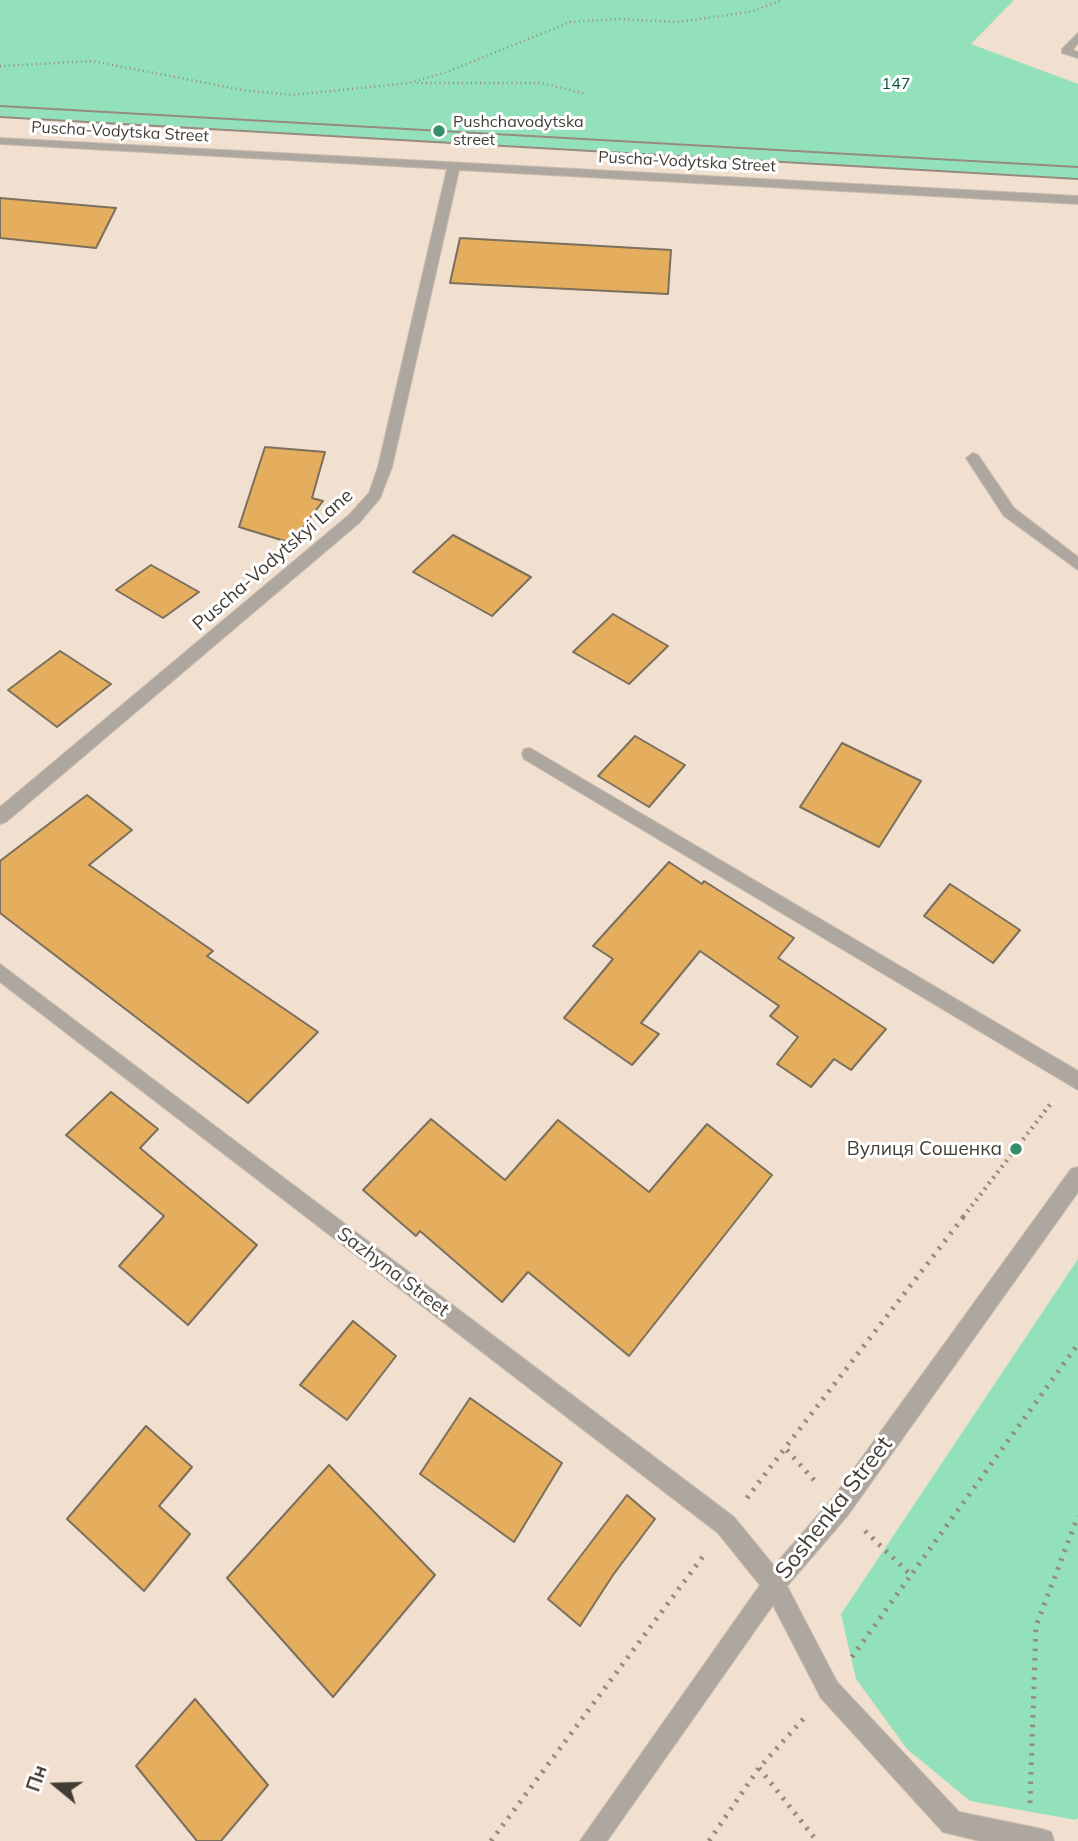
<!DOCTYPE html>
<html>
<head>
<meta charset="utf-8">
<style>
  body { margin:0 }
  #map { position:relative; width:1078px; height:1841px; overflow:hidden; background:#f1e0d0; font-family:Mulish,sans-serif }
  canvas { display:block }
  .north { position:absolute; left:21px; top:1750px; width:70px; height:70px; -webkit-text-stroke:5px #fff; paint-order:stroke; rotate:289deg; font-size:19px; font-weight:700; line-height:28px; text-align:center; color:#423c35 }
  .north::after { content:''; display:block; margin:auto; width:24px; height:32px; background:#423c35; clip-path:polygon(50% 0,100% 100%,50% 72%,0 100%) }
</style>
</head>
<body>
<div id="map">
<canvas width="1078" height="1841"></canvas>
<div class="north">Пн</div>
</div>
<script>
const context = document.querySelector('canvas').getContext('2d');
context.lineJoin = 'round';
function fillPath(path, color) { context.fillStyle = color; context.fill(path, 'evenodd'); }
const toPath = rows => new Path2D(rows.map(r => 'M' + r).join(''));
function stroke(path, color, width, dash) { context.strokeStyle = color; context.lineWidth = width; context.lineCap = dash ? 'butt' : 'round'; context.setLineDash(dash || []); context.stroke(path); }
function write(font, color, halo, rows, align = 'center') {
  context.font = font + ' Mulish,sans-serif'; context.lineWidth = 6; context.setLineDash([]); context.textBaseline = 'middle'; context.strokeStyle = halo; context.fillStyle = color; for (const [text, x, y, turn = 0] of rows) {
    context.save(); context.translate(x, y); context.rotate((+turn || 0) * Math.PI / 180); context.textAlign = isNaN(turn) ? turn : align; if (halo) context.strokeText(text, 0, 0); context.fillText(text, 0, 0); context.restore();
  }
}
fillPath(toPath([
  [0,0,1014,0,971,44,1078,84,1078,179,0,117],
  [1078,1259,1078,1818,1076,1820,970,1801,907,1749,856,1679,841,1614]
]), '#93e1ba');
const building = toPath([
  [0,198,116,208,96,248,0,238,0,198],
  [460,238,671,250,668,294,450,283,460,238],
  [265,447,325,452,312,498,323,501,291,543,239,527,265,447],
  [453,535,531,577,492,616,413,572,453,535],
  [151,565,199,592,163,618,116,590,151,565],
  [613,614,668,646,629,684,573,652,613,614],
  [60,651,111,684,57,727,8,690,60,651],
  [635,736,685,765,649,807,598,776,635,736],
  [842,743,921,781,879,847,800,807,842,743],
  [87,795,132,830,89,865,213,951,207,956,318,1032,248,1103,0,913,0,861,87,795],
  [669,862,702,884,704,881,794,938,778,958,886,1029,851,1070,834,1059,811,1087,777,1064,798,1037,770,1016,779,1006,700,951,641,1023,659,1034,632,1065,564,1018,613,959,593,946,669,862],
  [950,884,1020,930,993,963,924,916,950,884],
  [111,1092,158,1129,140,1148,257,1245,188,1325,119,1266,164,1216,66,1135,111,1092],
  [431,1119,505,1180,558,1120,649,1192,707,1124,772,1175,629,1356,528,1272,502,1302,420,1231,416,1236,363,1190,431,1119],
  [353,1321,396,1356,347,1420,300,1385,353,1321],
  [470,1398,562,1463,514,1542,420,1474,470,1398],
  [146,1426,192,1467,159,1506,190,1534,144,1591,67,1519,146,1426],
  [329,1465,435,1575,333,1697,227,1578,329,1465],
  [627,1495,655,1519,613,1575,580,1626,548,1599,627,1495],
  [195,1699,268,1785,221,1841,197,1841,136,1766,195,1699]
]);
fillPath(building, '#e4ae5e');
stroke(building, '#7b6f5e', 2);
const minor = toPath([
  [1078,33,1078,43,1073,50,1078,52,1078,58,1062,53,1062,49,1078,33],
  [0,138,1078,196,1078,204,459,170,392,467,380,498,359,523,6,822,0,824,0,807,349,515,369,493,378,467,447,169,0,144,0,138],
  [973,453,978,455,1014,508,1078,557,1078,570,1004,516,966,458,973,453],
  [530,748,1078,1071,1078,1090,524,759,522,754,524,749,530,748],
  [0,964,734,1517,774,1566,832,1499,1071,1169,1078,1167,1078,1192,848,1515,787,1586,837,1682,959,1812,1042,1829,1051,1832,1054,1841,980,1841,943,1832,821,1698,773,1605,607,1841,580,1841,760,1585,718,1533,0,982,0,964]
]);
stroke(minor, '#cabcae', 2);
stroke(toPath([
  [0,66,92,61,243,90,292,95,409,83,447,72,570,22,618,19,677,22,749,12,783,0],
  [417,83,541,83,586,94]
]), '#968b7f', 2.5, [1, 3.5]);
stroke(toPath([
  [963,1217,1052,1102]
]), '#968b7f', 4.5, [2, 5]);
stroke(toPath([
  [814,1480,785,1448,965,1215],
  [747,1498,785,1448],
  [865,1531,911,1575,1078,1344],
  [852,1657,911,1575],
  [759,1768,817,1841],
  [1030,1803,1036,1626,1078,1516],
  [491,1841,704,1555],
  [709,1841,759,1768,806,1716]
]), '#968b7f', 5, [2.5, 7]);
fillPath(minor, '#ada79f');
stroke(toPath([
  [0,106,1078,167],
  [0,117,1078,179]
]), '#978b80', 2);
for (const [x, y, r, color] of [
  [439,131,7,"#359067"],
  [1016,1149,7,"#359067"]
]) { const dot = new Path2D(); dot.arc(x, y, r, 0, 2 * Math.PI); context.fillStyle = color; context.fill(dot); stroke(dot, '#fff', 2.5); }
write('16px', '#07583a', '#fff', [
  ["147",896,84]
]);
write('16px', '#423c35', '#fff', [
  ["Pushchavodytska",453,122],
  ["street",453,140]
], 'left');
write('16px', '#423c35', '#fff', [
  ["Puscha-Vodytska Street",120,132,3],
  ["Puscha-Vodytska Street",687,162,3]
]);
write('19px', '#423c35', '#fff', [
  ["Puscha-Vodytskyi Lane",273,560,-41],
  ["Sazhyna Street",393,1272,37]
]);
write('19px', '#423c35', '#fff', [
  ["Вулиця Сошенка",1002,1149]
], 'right');
write('23px', '#423c35', '#fff', [
  ["Soshenka Street",834,1508,-52]
]);
</script>
</body>
</html>
